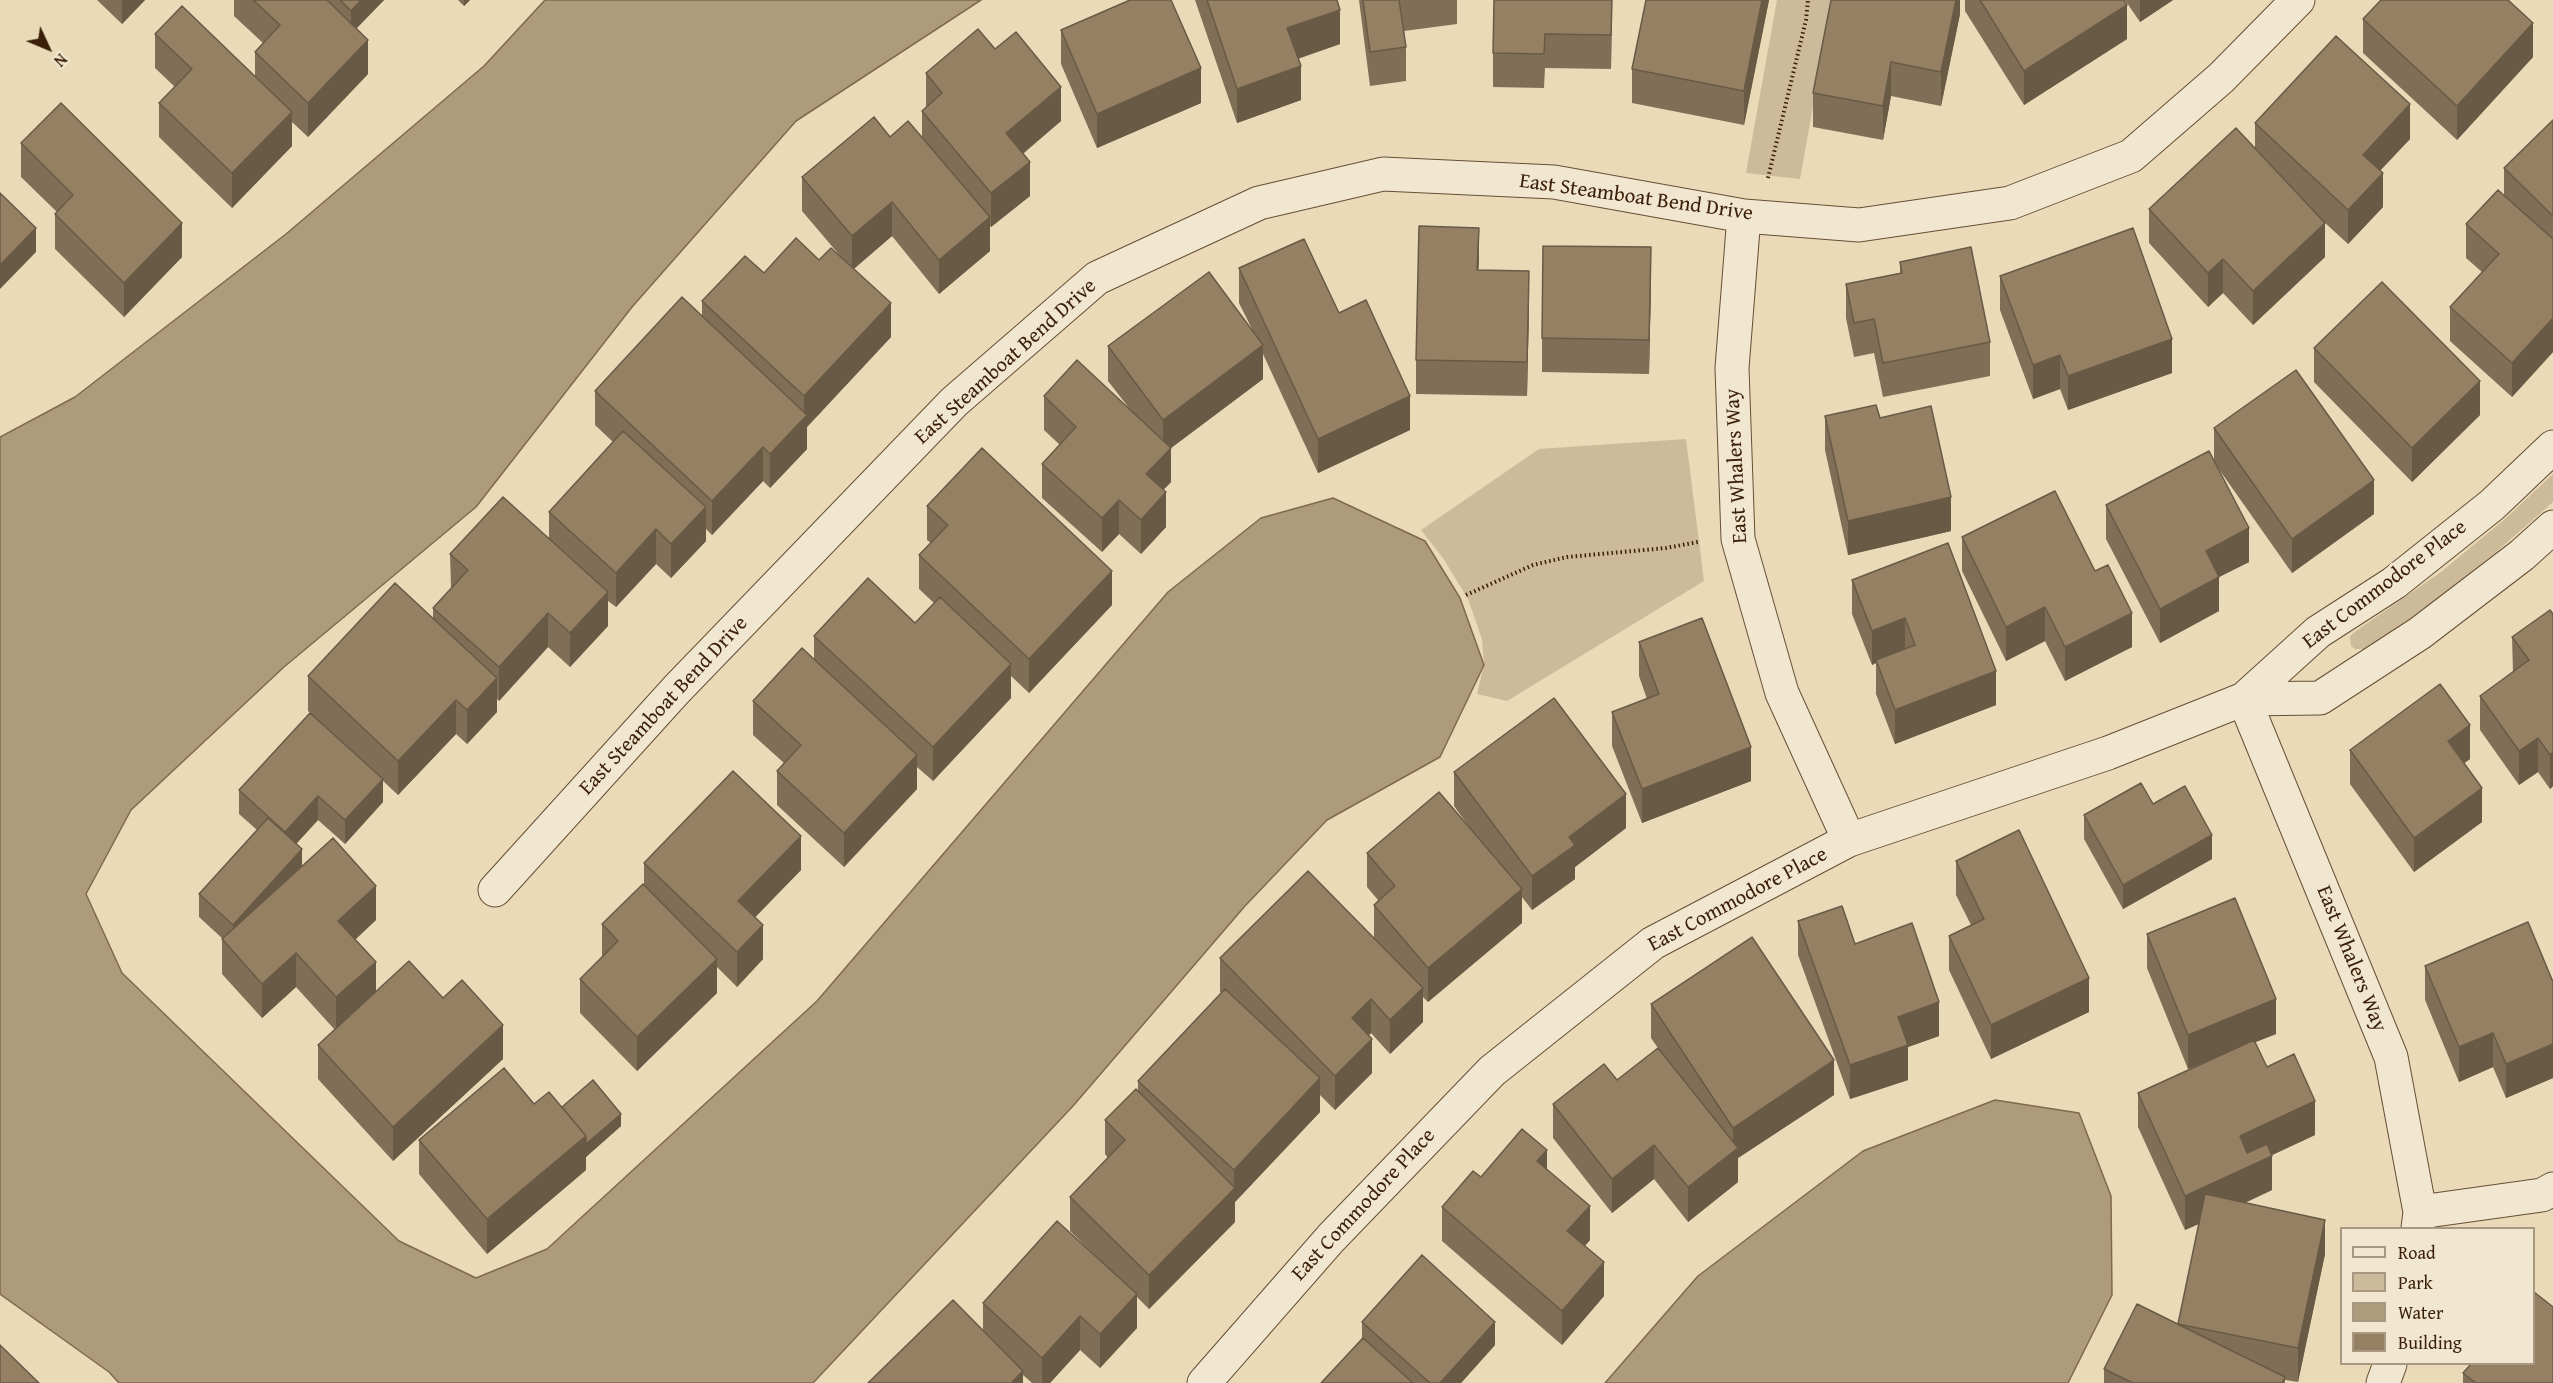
<!DOCTYPE html>
<html>
<head>
<meta charset="utf-8">
<style>
  body { margin:0 }
  #map { position:relative; width:2553px; height:1383px; overflow:hidden; background:#eadab8; font-family:"Gentium Book Plus",serif }
  canvas { display:block }
  .legend { position:absolute; left:2340px; top:1227px; width:195px; height:138px; box-sizing:border-box; background:#f1e7d1; border:2px solid #a89781; margin:0; padding:8px 10px; list-style:none; font-size:18px; color:#3b1f09 }
  .legend li { display:flex; align-items:center; gap:12px; height:30px }
  .legend b { width:30px; border:2px solid #a89781 }
  .north { position:absolute; left:18px; top:18px; width:60px; height:60px; -webkit-text-stroke:4px #f1e7d1; paint-order:stroke; rotate:134deg; font-size:16px; font-weight:700; line-height:24px; text-align:center; color:#3b1f09 }
  .north::after { content:''; display:block; margin:auto; width:21px; height:27px; background:#3b1f09; clip-path:polygon(50% 0,100% 100%,50% 72%,0 100%) }
</style>
</head>
<body>
<div id="map">
<canvas width="2553" height="1383"></canvas>
<ul class="legend">
<li><b style="height:8px;background:#f1e7d1"></b>Road</li>
<li><b style="height:16px;background:#ccba9a"></b>Park</li>
<li><b style="height:16px;background:#ae9a7c"></b>Water</li>
<li><b style="height:16px;background:#968064"></b>Building</li>
</ul>
<div class="north">N</div>
</div>
<script>
const context = document.querySelector('canvas').getContext('2d');
context.lineJoin = 'round';
function fillPath(path, color) { context.fillStyle = color; context.fill(path, 'evenodd'); }
const toPath = rows => new Path2D(rows.map(r => 'M' + r).join(''));
function stroke(path, color, width, dash) { context.strokeStyle = color; context.lineWidth = width; context.lineCap = dash ? 'butt' : 'round'; context.setLineDash(dash || []); context.stroke(path); }
function write(font, color, halo, rows, align = 'center') {
  context.font = font + ' "Gentium Book Plus",serif'; context.lineWidth = 6; context.setLineDash([]); context.textBaseline = 'middle'; context.strokeStyle = halo; context.fillStyle = color; for (const [text, x, y, turn = 0] of rows) {
    context.save(); context.translate(x, y); context.rotate((+turn || 0) * Math.PI / 180); context.textAlign = isNaN(turn) ? turn : align; if (halo) context.strokeText(text, 0, 0); context.fillText(text, 0, 0); context.restore();
  }
}
fillPath(toPath([
  [1777,0,1832,0,1800,179,1746,173],
  [1686,439,1704,581,1507,701,1477,694,1484,665,1482,639,1468,599,1443,558,1421,530,1539,449],
  [2553,474,2553,502,2495,553,2425,608,2387,635,2365,649,2355,649,2351,646,2350,636,2356,631,2441,572,2505,519]
]), '#ccba9a');
const water = toPath([
  [545,0,981,0,796,121,632,307,476,507,284,667,131,810,86,894,122,973,399,1241,476,1278,547,1249,817,1001,1168,592,1261,518,1333,498,1425,541,1460,598,1484,665,1440,757,1327,820,1245,906,1073,1106,813,1383,119,1383,109,1372,0,1294,0,437,75,397,286,234,484,66,545,0],
  [1995,1100,2079,1113,2111,1196,2112,1295,2068,1383,1605,1383,1698,1276,1863,1151,1995,1100]
]);
fillPath(water, '#ae9a7c');
stroke(water, '#80694e', 1.5);
const street = toPath([
  [1744,216,1732,368,1738,539,1782,693,1849,840],
  [2244,699,2391,1057,2420,1212,2418,1228],
  [2244,699,2320,698,2420,633,2522,555,2553,527],
  [495,890,677,689,954,402,1097,278,1259,203,1383,174,1554,182,1744,216,1859,225,2010,203,2131,156,2221,78,2298,0],
  [2420,1212,2542,1195,2553,1189],
  [1204,1383,1331,1238,1492,1071,1653,943,1849,840,2108,753,2244,699,2318,632,2394,583,2492,505,2553,447],
  [2383,1383,2390,1364]
]);
stroke(street, '#674e35', 35);
stroke(toPath([
  [1768,178,1806,20,1808,0],
  [1466,595,1533,565,1567,557,1666,548,1698,542]
]), '#3b1f09', 4, [1.5, 3]);
stroke(street, '#f1e7d1', 33);
fillPath(toPath([
  [97,0,145,0,122,24],
  [234,0,384,0,356,29,368,74,308,137,292,122,292,146,232,208,159,137,159,103,175,87,155,68,155,34,255,76,255,52,263,43,234,16],
  [458,0,470,0,464,6],
  [1195,0,1337,0,1340,44,1298,59,1301,100,1237,123],
  [1359,0,1457,0,1457,24,1404,31,1406,47,1406,81,1370,86],
  [1612,0,1611,69,1545,68,1544,88,1493,87,1493,53],
  [1646,0,1769,0,1744,125,1632,103,1632,69],
  [1960,0,1960,14,1941,106,1891,96,1883,140,1813,127,1813,93],
  [1965,0,2124,0,2127,39,2024,105,1965,11],
  [2125,0,2173,0,2140,22],
  [2363,19,2533,57,2457,140,2363,53],
  [1061,30,1201,103,1097,148,1061,64],
  [995,49,1061,121,1023,154,1030,196,991,227,990,226,990,251,939,294,892,236,854,269,891,337,807,427,807,449,770,488,763,481,712,535,706,529,706,541,671,578,656,564,616,607,608,601,608,626,570,667,548,647,499,701,497,699,497,712,467,744,456,734,398,795,383,781,383,802,345,844,318,820,296,844,302,865,376,920,355,940,376,992,443,998,503,1059,393,1161,318,1079,318,1045,335,1030,296,987,262,1018,222,974,222,939,223,939,199,917,199,894,257,830,239,814,239,790,330,731,308,711,308,676,433,619,433,608,451,588,450,554,549,538,549,512,613,442,595,425,595,391,702,316,702,301,764,273,819,260,842,258,802,211,802,177,890,137,922,137,922,111,926,107,926,73],
  [2553,120,2553,352,2512,397,2450,341,2450,307,2482,272,2466,258,2466,224,2504,195,2504,168],
  [2255,123,2410,139,2380,170,2383,207,2348,244,2324,222,2325,257,2253,325,2223,293,2208,307,2149,243,2149,209,2255,148],
  [21,143,182,257,124,317,55,249,55,214,57,212,21,177],
  [1900,262,1990,342,1990,376,1883,397,1874,353,1854,357,1846,318,1846,284,1900,273],
  [1239,268,1339,313,1410,430,1318,473,1263,354,1263,379,1171,448,1171,482,1163,490,1166,527,1141,554,1119,534,1102,552,1042,498,1042,464,1060,445,1044,430,1044,396,1129,408,1108,381,1108,346,1252,329,1239,303],
  [1479,270,1529,306,1527,396,1416,394,1416,360],
  [2000,276,2172,373,2068,410,2060,389,2033,399,2000,310],
  [1651,281,1649,374,1542,372,1542,338],
  [2314,348,2480,415,2412,482,2314,382],
  [1825,416,1951,531,1848,555,1825,450],
  [2214,428,2374,514,2292,573,2216,465,2249,562,2219,577,2219,611,2160,643,2106,539,2106,505,2214,461],
  [927,506,1112,605,1029,693,1011,676,1011,698,933,781,917,767,917,789,844,867,777,805,777,771,784,763,753,735,753,701,814,660,814,636,915,623,934,603,919,589,919,555,931,543,927,540],
  [1962,537,2132,647,2065,681,2045,641,2006,661,1962,571],
  [1852,580,1996,671,1996,705,1895,744,1876,694,1876,663,1872,665,1852,614],
  [2553,614,2553,786,2550,789,2538,772,2519,785,2480,730,2480,696,2513,672,2512,637],
  [1639,642,1751,781,1642,823,1612,746,1612,712,1647,699,1639,676],
  [2350,750,2470,759,2464,763,2482,822,2414,872,2350,784],
  [1454,772,1626,828,1575,867,1575,879,1532,910,1522,897,1522,923,1428,1002,1423,997,1423,1022,1390,1054,1371,1033,1369,1035,1372,1073,1335,1110,1320,1095,1320,1112,1235,1202,1235,1222,1149,1309,1137,1297,1137,1328,1100,1368,1080,1350,1050,1383,1032,1383,1023,1375,1023,1383,983,1330,983,1303,1100,1260,1070,1231,1070,1197,1108,1158,1105,1154,1105,1120,1138,1091,1138,1081,1221,993,1220,992,1220,958,1374,938,1374,905,1378,900,1367,887,1367,853,1473,832,1454,806],
  [2153,804,2212,859,2123,909,2084,839,2084,815],
  [1956,861,2089,1012,1991,1059,1949,970,1949,936,1971,925,1956,895],
  [644,863,801,870,755,917,763,959,737,987,717,967,717,993,637,1071,580,1013,580,979,602,957,602,924,644,886],
  [1798,921,1855,944,1939,1036,1908,1047,1908,1080,1850,1099,1798,955],
  [2147,934,2276,1034,2255,1042,2267,1067,2315,1135,2272,1155,2272,1190,2245,1203,2325,1254,2298,1382,2285,1380,2285,1383,2104,1383,2104,1369,2178,1324,2199,1224,2185,1230,2138,1127,2138,1093,2218,1057,2188,1069,2147,968],
  [2425,966,2553,982,2553,1078,2506,1098,2493,1067,2459,1082,2425,1000],
  [1651,1004,1834,1095,1738,1158,1738,1182,1688,1222,1654,1179,1612,1213,1553,1138,1553,1104,1617,1080,1658,1048,1651,1038],
  [562,1107,621,1126,586,1157,586,1170,487,1254,419,1174,419,1140],
  [1547,1169,1590,1240,1585,1246,1604,1296,1562,1345,1442,1241,1442,1207,1481,1177],
  [1362,1322,1495,1345,1461,1383,1321,1383,1362,1338],
  [2463,1373,2553,1383,2463,1383]
]), '#816e56');
fillPath(toPath([
  [122,0,145,0,122,24],
  [361,0,384,0,351,34,351,11],
  [464,0,470,0,464,6],
  [1612,0,1611,69,1611,35],
  [1762,0,1769,0,1744,125,1744,91],
  [1956,0,1960,0,1960,14,1941,106,1941,72],
  [2140,0,2173,0,2140,22],
  [2127,5,2127,39,2024,105,2024,71],
  [1340,10,1340,44,1287,62,1287,28],
  [2533,23,2533,57,2457,140,2457,106],
  [368,40,368,74,308,137,308,103],
  [1891,62,1891,96,1883,140,1883,106],
  [1301,66,1301,100,1237,123,1237,89],
  [1201,68,1201,103,1097,148,1097,114],
  [1061,87,1061,121,1006,167,1006,133],
  [2410,104,2410,139,2363,189,2363,155],
  [292,112,292,146,232,208,232,173],
  [1030,162,1030,196,991,227,991,193],
  [2383,173,2383,207,2348,244,2348,210],
  [892,202,892,236,852,270,852,236],
  [990,217,990,251,939,294,939,260],
  [182,223,182,257,124,317,124,283],
  [2325,223,2325,257,2253,325,2253,291],
  [36,228,36,252,0,289,0,265],
  [1479,228,1479,262,1477,304,1477,270],
  [1651,247,1651,281,1649,374,1649,340],
  [2223,259,2223,293,2208,307,2208,273],
  [1529,271,1529,306,1527,396,1527,362],
  [891,303,891,337,807,427,807,449,770,488,770,454,804,418,804,396],
  [2553,318,2553,352,2512,397,2512,363],
  [2172,339,2172,373,2068,410,2068,376],
  [1263,345,1263,379,1163,454,1163,420],
  [2060,355,2060,389,2033,399,2033,365],
  [2480,381,2480,415,2412,482,2412,448],
  [1410,396,1410,430,1318,473,1318,439],
  [763,447,763,481,712,535,712,501],
  [1171,448,1171,482,1146,508,1146,474],
  [2374,480,2374,514,2292,573,2292,539],
  [1166,492,1166,527,1141,554,1141,520],
  [1951,497,1951,531,1848,555,1848,521],
  [1119,500,1119,534,1102,552,1102,518],
  [706,507,706,541,671,578,671,544],
  [2249,528,2249,562,2219,577,2219,611,2160,643,2160,609,2206,551],
  [656,529,656,564,616,607,616,573],
  [1112,571,1112,605,1029,693,1029,659],
  [608,592,608,626,570,667,570,633],
  [2045,607,2045,641,2006,661,2006,627],
  [548,613,548,647,499,701,499,667],
  [2132,613,2132,647,2065,681,2065,647],
  [1905,618,1905,652,1876,660,1876,663,1872,665,1872,631],
  [1011,664,1011,698,933,781,933,747],
  [1996,671,1996,705,1895,744,1895,710],
  [497,678,497,712,467,744,467,710],
  [456,700,456,734,398,795,398,761],
  [2470,725,2470,759,2448,775,2448,741],
  [2538,738,2538,772,2519,785,2519,751],
  [1751,747,1751,781,1642,823,1642,789],
  [2553,752,2553,786,2550,789,2550,755],
  [917,755,917,789,844,867,844,833],
  [383,779,383,802,345,844,345,820],
  [2482,788,2482,822,2414,872,2414,838],
  [1626,794,1626,828,1575,867,1575,879,1532,910,1532,876,1569,837],
  [318,796,318,820,285,856,285,832],
  [2212,835,2212,859,2123,909,2123,885],
  [801,836,801,870,738,935,738,901],
  [302,849,302,873,233,948,233,925],
  [376,886,376,920,338,955,338,921],
  [1522,889,1522,923,1428,1002,1428,968],
  [763,925,763,959,737,987,737,952],
  [296,953,296,987,262,1018,262,984],
  [717,959,717,993,637,1071,637,1037],
  [376,962,376,996,336,1031,336,997],
  [2089,978,2089,1012,1991,1059,1991,1025],
  [1423,988,1423,1022,1390,1054,1390,1020],
  [1371,999,1371,1033,1352,1052,1352,1018],
  [2276,999,2276,1034,2188,1069,2188,1035],
  [1939,1002,1939,1036,1908,1047,1908,1080,1850,1099,1850,1065,1898,1017],
  [503,1025,503,1059,393,1161,393,1127],
  [2493,1033,2493,1067,2459,1082,2459,1047],
  [1372,1039,1372,1073,1335,1110,1335,1076],
  [2553,1044,2553,1078,2506,1098,2506,1064],
  [1834,1060,1834,1095,1738,1158,1738,1182,1688,1222,1688,1187,1733,1152,1733,1128],
  [1320,1078,1320,1112,1235,1202,1235,1222,1149,1309,1149,1275,1234,1189,1234,1170],
  [2315,1101,2315,1135,2240,1170,2240,1136],
  [621,1114,621,1126,586,1157,586,1170,487,1254,487,1219,586,1136],
  [1654,1145,1654,1179,1612,1213,1612,1179],
  [1547,1150,1547,1184,1537,1161],
  [2272,1156,2272,1190,2185,1230,2185,1196],
  [1590,1206,1590,1240,1567,1265,1567,1231],
  [2325,1220,2325,1254,2298,1382,2298,1348],
  [1604,1262,1604,1296,1562,1345,1562,1311],
  [1137,1294,1137,1328,1100,1368,1100,1334],
  [1080,1316,1080,1350,1050,1383,1042,1383,1042,1358],
  [1495,1322,1495,1345,1461,1383,1440,1383],
  [1023,1371,1023,1383,1011,1383]
]), '#695a46');
const building = toPath([
  [253,0,327,0,368,40,308,103,255,52,280,25,253,0],
  [340,0,361,0,351,11,340,0],
  [1130,0,1171,0,1201,68,1097,114,1061,30,1130,0],
  [1207,0,1337,0,1340,10,1287,28,1301,66,1237,89,1207,0],
  [1363,0,1399,0,1406,47,1370,52,1363,0],
  [1494,0,1612,0,1611,35,1545,34,1544,54,1493,53,1494,0],
  [1646,0,1762,0,1744,91,1632,69,1646,0],
  [1831,0,1956,0,1941,72,1891,62,1883,106,1813,93,1831,0],
  [1980,0,2124,0,2127,5,2024,71,1980,0],
  [2381,0,2508,0,2533,23,2457,106,2363,19,2381,0],
  [182,6,292,112,232,173,159,103,192,69,155,34,182,6],
  [978,29,995,49,1016,32,1061,87,1006,133,1030,162,991,193,922,111,942,93,926,73,978,29],
  [2336,36,2410,104,2363,155,2383,173,2348,210,2255,123,2336,36],
  [61,103,182,223,124,283,55,214,73,195,21,143,61,103],
  [874,117,890,137,908,121,990,217,939,260,892,202,852,236,802,177,874,117],
  [2553,120,2553,216,2504,168,2553,120],
  [2236,128,2325,223,2253,291,2223,259,2208,273,2149,209,2236,128],
  [2498,190,2553,239,2553,318,2512,363,2450,307,2499,254,2466,224,2498,190],
  [0,193,36,228,0,265,0,193],
  [1419,226,1479,228,1477,270,1529,271,1527,362,1416,360,1419,226],
  [2133,228,2172,339,2068,376,2060,355,2033,365,2000,276,2133,228],
  [796,238,819,260,831,248,891,303,804,396,702,301,745,256,764,273,796,238],
  [1304,239,1339,313,1366,300,1410,396,1318,439,1239,268,1304,239],
  [1543,246,1651,247,1649,340,1542,338,1543,246],
  [1971,247,1990,342,1883,363,1874,319,1854,323,1846,284,1902,273,1900,262,1971,247],
  [1209,272,1263,345,1163,420,1108,346,1209,272],
  [2382,282,2480,381,2412,448,2314,348,2382,282],
  [682,297,807,415,770,454,763,447,712,501,595,391,682,297],
  [1077,360,1171,448,1146,474,1166,492,1141,520,1119,500,1102,518,1042,464,1076,427,1044,396,1077,360],
  [2296,370,2374,480,2292,539,2214,428,2296,370],
  [1876,405,1880,418,1931,406,1951,497,1848,521,1825,416,1876,405],
  [623,431,706,507,671,544,656,529,616,573,549,512,623,431],
  [982,448,1112,571,1029,659,919,555,948,525,927,506,982,448],
  [2209,451,2249,528,2206,551,2219,577,2160,609,2106,505,2209,451],
  [2055,491,2095,571,2108,565,2132,613,2065,647,2045,607,2006,627,1962,537,2055,491],
  [503,497,608,592,570,633,548,613,499,667,433,608,468,570,450,554,503,497],
  [1948,543,1996,671,1895,710,1876,660,1915,645,1905,618,1872,631,1852,580,1948,543],
  [868,578,915,623,940,597,1011,664,933,747,814,636,868,578],
  [395,583,497,678,467,710,456,700,398,761,308,676,395,583],
  [2550,610,2553,614,2553,752,2550,755,2538,738,2519,751,2480,696,2529,660,2512,637,2550,610],
  [1702,618,1751,747,1642,789,1612,712,1659,694,1639,642,1702,618],
  [802,648,917,755,844,833,777,771,801,745,753,701,802,648],
  [2440,684,2470,725,2448,741,2482,788,2414,838,2350,750,2440,684],
  [1554,698,1626,794,1569,837,1575,845,1532,876,1454,772,1554,698],
  [310,713,383,779,345,820,318,796,285,832,239,790,310,713],
  [733,771,801,836,738,901,763,925,737,952,644,863,733,771],
  [2141,783,2153,804,2185,786,2212,835,2123,885,2084,815,2141,783],
  [1439,792,1522,889,1428,968,1374,905,1395,886,1367,853,1439,792],
  [268,818,302,849,233,925,199,894,268,818],
  [2019,830,2089,978,1991,1025,1949,936,1984,919,1956,861,2019,830],
  [333,838,376,886,338,921,376,962,336,997,296,953,262,984,222,939,333,838],
  [1308,871,1423,988,1390,1020,1371,999,1352,1018,1372,1039,1335,1076,1220,958,1308,871],
  [643,884,717,959,637,1037,580,979,618,941,602,924,643,884],
  [2235,898,2276,999,2188,1035,2147,934,2235,898],
  [1842,906,1855,944,1912,923,1939,1002,1898,1017,1908,1045,1850,1065,1798,921,1842,906],
  [2528,922,2553,982,2553,1044,2506,1064,2493,1033,2459,1047,2425,966,2528,922],
  [1752,937,1834,1060,1733,1128,1651,1004,1752,937],
  [409,961,443,998,462,980,503,1025,393,1127,318,1045,409,961],
  [1225,989,1320,1078,1234,1170,1138,1081,1225,989],
  [2254,1040,2267,1067,2294,1054,2315,1101,2240,1136,2247,1153,2267,1144,2272,1156,2185,1196,2138,1093,2254,1040],
  [1658,1048,1738,1148,1688,1187,1654,1145,1612,1179,1553,1104,1604,1064,1617,1080,1658,1048],
  [504,1068,534,1104,549,1092,586,1136,487,1219,419,1140,504,1068],
  [593,1080,621,1114,586,1144,586,1136,562,1107,593,1080],
  [1136,1089,1235,1188,1149,1275,1070,1197,1125,1140,1105,1120,1136,1089],
  [1522,1129,1547,1150,1537,1161,1590,1206,1567,1231,1604,1262,1562,1311,1442,1207,1473,1171,1481,1177,1522,1129],
  [2205,1194,2325,1220,2298,1348,2178,1324,2205,1194],
  [1057,1221,1137,1294,1100,1334,1080,1316,1042,1358,983,1303,1057,1221],
  [1422,1255,1495,1322,1440,1383,1430,1383,1362,1322,1422,1255],
  [2534,1292,2553,1307,2553,1383,2476,1383,2463,1373,2471,1364,2534,1364,2534,1292],
  [953,1300,1023,1371,1011,1383,868,1383,953,1300],
  [2137,1304,2285,1377,2282,1383,2133,1383,2104,1369,2137,1304],
  [1363,1338,1413,1383,1321,1383,1363,1338],
  [0,1345,39,1383,0,1383,0,1345]
]);
fillPath(building, '#968064');
stroke(building, '#695a46', 1.5);
write('21px', '#3b1f09', '#f1e7d1', [
  ["East Steamboat Bend Drive",1636,198,8],
  ["East Steamboat Bend Drive",1006,362,-42],
  ["East Whalers Way",1737,466,-93],
  ["East Commodore Place",2385,585,-37],
  ["East Steamboat Bend Drive",664,706,-47],
  ["East Commodore Place",1738,900,-28],
  ["East Whalers Way",2351,959,68],
  ["East Commodore Place",1364,1205,-47]
]);
</script>
</body>
</html>
